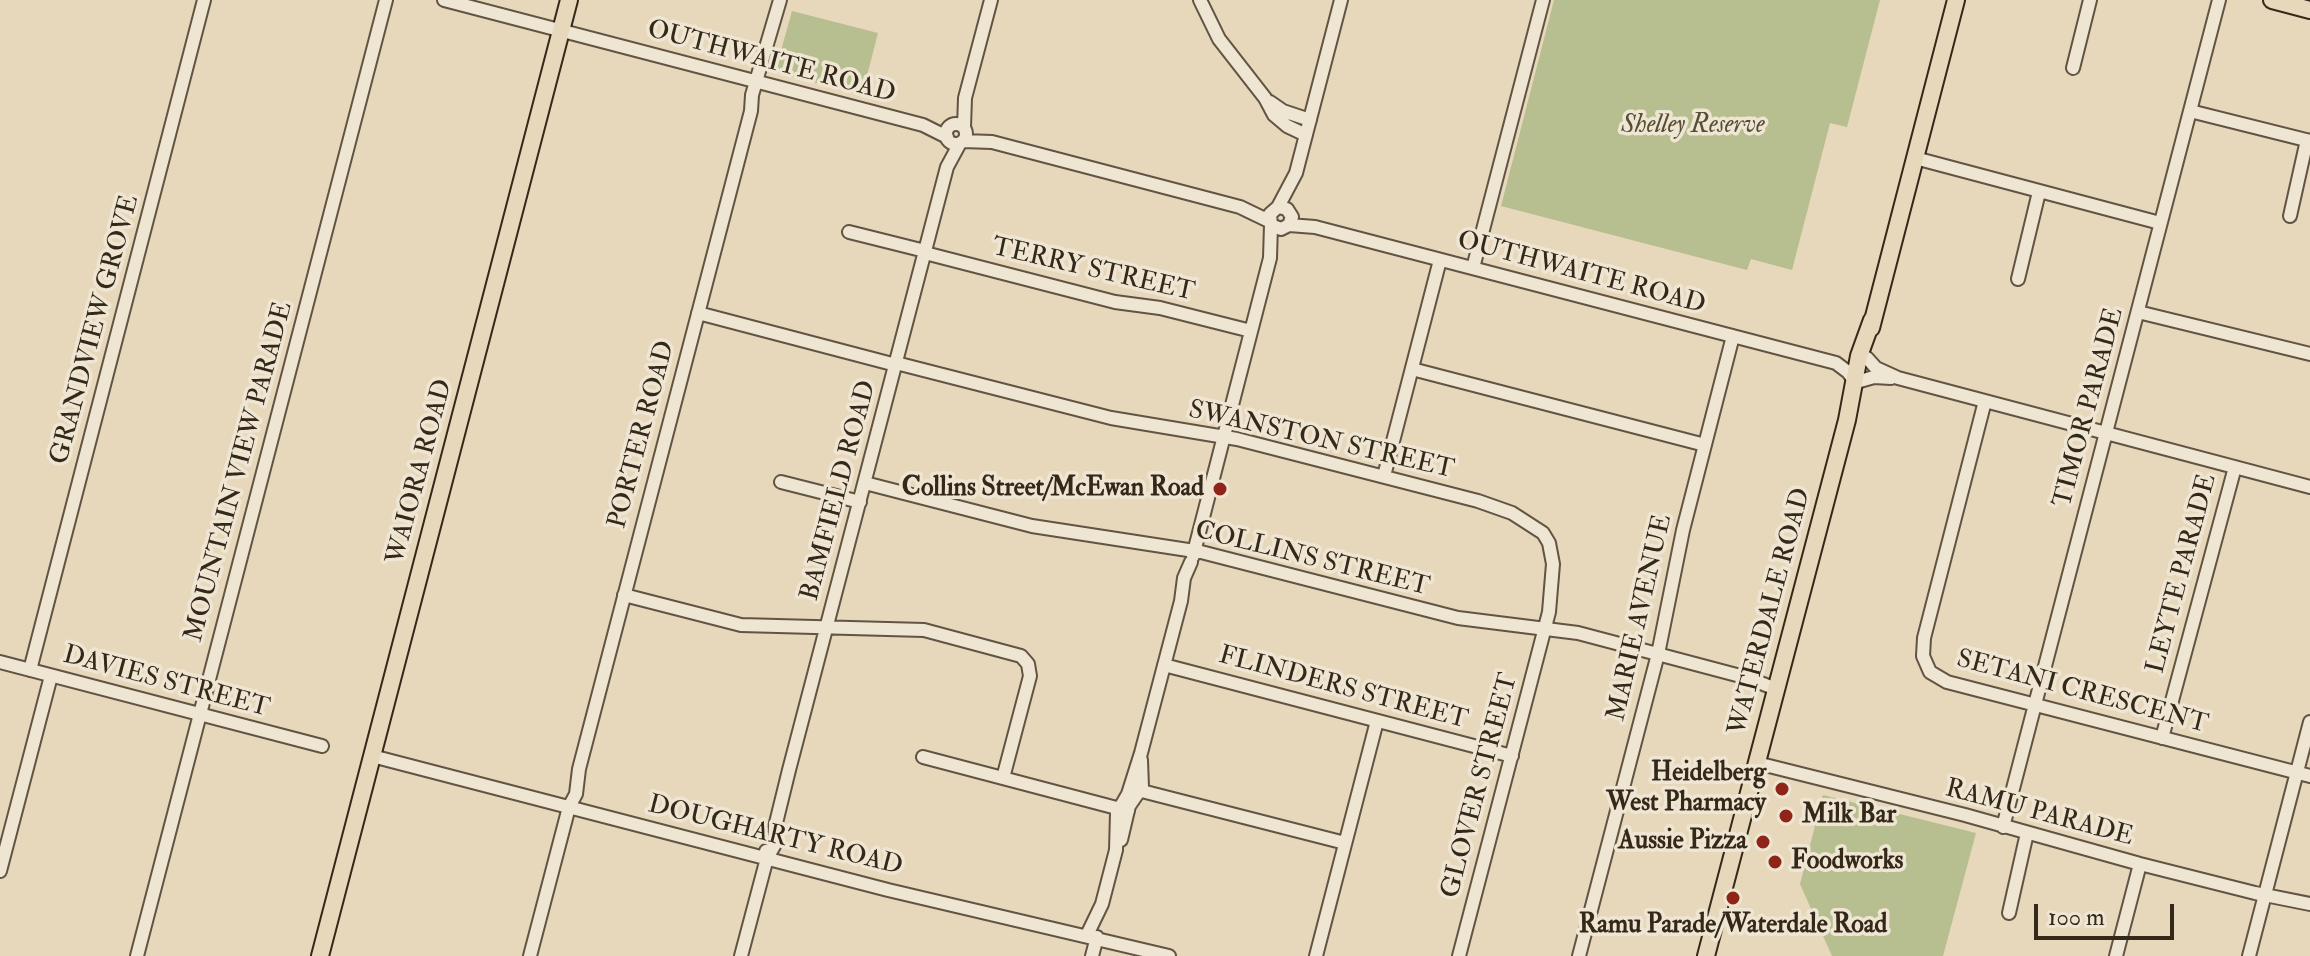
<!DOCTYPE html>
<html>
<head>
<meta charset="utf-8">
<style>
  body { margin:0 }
  #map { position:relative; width:2310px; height:956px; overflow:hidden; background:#e7d7bb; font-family:"IM FELL Double Pica",serif }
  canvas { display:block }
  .scale { position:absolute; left:2034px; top:904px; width:140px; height:36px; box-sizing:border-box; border:4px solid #342819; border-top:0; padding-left:10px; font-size:24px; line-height:28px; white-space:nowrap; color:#342819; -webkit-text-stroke:6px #efe5d3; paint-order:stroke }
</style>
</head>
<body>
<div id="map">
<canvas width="2310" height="956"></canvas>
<div class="scale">100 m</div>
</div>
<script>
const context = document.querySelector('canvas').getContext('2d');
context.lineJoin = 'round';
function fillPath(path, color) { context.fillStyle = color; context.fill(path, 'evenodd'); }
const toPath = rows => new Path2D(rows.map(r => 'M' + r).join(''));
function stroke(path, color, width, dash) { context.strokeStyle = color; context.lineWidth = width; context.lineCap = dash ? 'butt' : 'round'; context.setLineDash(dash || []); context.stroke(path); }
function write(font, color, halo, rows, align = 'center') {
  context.font = font + ' "IM FELL Double Pica",serif'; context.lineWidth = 7; context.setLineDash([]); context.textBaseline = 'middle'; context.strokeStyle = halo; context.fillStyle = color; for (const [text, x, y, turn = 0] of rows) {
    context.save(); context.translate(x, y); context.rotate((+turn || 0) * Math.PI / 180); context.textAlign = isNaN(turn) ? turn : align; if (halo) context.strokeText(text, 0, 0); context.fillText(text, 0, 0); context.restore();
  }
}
fillPath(toPath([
  [1554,0,1880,0,1847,127,1830,123,1792,270,1751,259,1747,270,1501,206],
  [792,11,878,33,862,95,775,72],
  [1823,795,1976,833,1943,956,1832,956,1800,884]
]), '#b7be8f');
const minor = toPath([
  [444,0,923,125,947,137],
  [1200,0,1219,39,1265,98,1274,115,1287,126,1306,135],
  [2073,68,2090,0],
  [1270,102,1283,111,1310,120],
  [2190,111,2310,141],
  '946 134a10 10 0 1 1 20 0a10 10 0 1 1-20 0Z',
  [964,127,965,98,991,0],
  [963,141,992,142,1240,207,1269,221],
  [1915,158,2160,223],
  [1278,207,1287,209,1292,217,1289,225,1281,229,1271,225,1270,214,1278,207,1296,173,1341,0],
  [2290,216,2307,140],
  [1289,225,1315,227,1836,363,1848,372,1853,379],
  [849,232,925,251],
  [925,253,1115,302,1160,308,1251,331],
  [1473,268,1543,0],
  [2018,279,2039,192],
  [2138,312,2310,354],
  [698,313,896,365],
  [1867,358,1876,368,1898,378,2310,487],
  [896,363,1111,418,1237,439,1478,501,1512,513,1543,533,1549,543,1553,564,1549,612,1459,956],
  [1412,369,1705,445],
  [1860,381,1874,377,1891,378],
  [1985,401,1924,638,1923,656,1930,672,1947,682,2310,776],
  [1384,476,1440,260],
  [781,482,860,502],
  [865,483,1032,526,1201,552,1458,618,1578,633,1748,678,1776,689],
  [1193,556,1270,258,1271,225],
  [624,595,741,625,924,630,1021,656,1028,664,1030,676,1003,778],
  [0,662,322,746],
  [1164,665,1512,756],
  [30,670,204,0],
  [2162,738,2235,467],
  [372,756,888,890,1169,956],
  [923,757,1128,811],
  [1757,763,1965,815,2140,864,2255,893,2310,904],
  [1130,788,1345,843],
  [2003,827,2219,0],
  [1121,840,1129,806,1142,787,1141,760],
  [767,858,774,846,775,827,789,770,947,167,960,143],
  [0,871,51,676],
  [2009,913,2027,833],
  [1087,935,1102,904,1116,850,1117,813,1128,794,1141,753,1181,601,1184,578,1191,562],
  [137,956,386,0],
  [530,956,569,807,576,794,579,769,751,111,752,95,780,0],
  [741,956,767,858,766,851],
  [1092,956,1097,937],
  [1316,956,1377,721],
  [1579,956,1658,654,1683,530,1733,336],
  [2116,956,2140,864],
  [2249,956,2310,722]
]);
const major = toPath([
  [2272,0,2310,10],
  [1871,328,1956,0],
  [320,956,569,0],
  [1706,956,1847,420,1859,356,1872,320]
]);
stroke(minor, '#615442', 16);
stroke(major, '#342819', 20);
stroke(minor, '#efe5d3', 12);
stroke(major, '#e7d7bb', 16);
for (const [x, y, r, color] of [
  [1220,489,8,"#8f2418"],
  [1782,789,8,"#8f2418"],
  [1786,816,8,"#8f2418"],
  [1763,842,8,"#8f2418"],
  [1775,862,8,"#8f2418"],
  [1733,898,8,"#8f2418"]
]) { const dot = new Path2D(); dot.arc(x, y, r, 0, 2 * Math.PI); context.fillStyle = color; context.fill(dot); stroke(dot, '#efe5d3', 3); }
write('26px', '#342819', '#efe5d3', [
  ["OUTHWAITE ROAD",771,63,15],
  ["TERRY STREET",1093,271,13],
  ["OUTHWAITE ROAD",1581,274,15],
  ["GRANDVIEW GROVE",96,330,-75],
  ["TIMOR PARADE",2090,408,-75],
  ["PORTER ROAD",643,435,-75],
  ["SWANSTON STREET",1321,441,13],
  ["MOUNTAIN VIEW PARADE",240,472,-75],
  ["WAIORA ROAD",421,472,-75],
  ["BAMFIELD ROAD",840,491,-75],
  ["COLLINS STREET",1312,560,14],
  ["LEYTE PARADE",2183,574,-75],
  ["WATERDALE ROAD",1771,612,-75],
  ["MARIE AVENUE",1641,618,-77],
  ["DAVIES STREET",166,683,15],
  ["FLINDERS STREET",1343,689,15],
  ["SETANI CRESCENT",2082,693,15],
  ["GLOVER STREET",1481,786,-75],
  ["RAMU PARADE",2039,814,15],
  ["DOUGHARTY ROAD",775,837,14]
]);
write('italic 26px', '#554e36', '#efe5d3', [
  ["Shelley Reserve",1693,126]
]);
write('bold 26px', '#342819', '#efe5d3', [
  ["Collins Street/McEwan Road",1204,489],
  ["Heidelberg",1766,774],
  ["West Pharmacy",1766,804],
  ["Milk Bar",1802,816,"left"],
  ["Aussie Pizza",1747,842],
  ["Foodworks",1791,862,"left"],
  ["Ramu Parade/Waterdale Road",1733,926,"center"]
], 'right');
</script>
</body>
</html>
